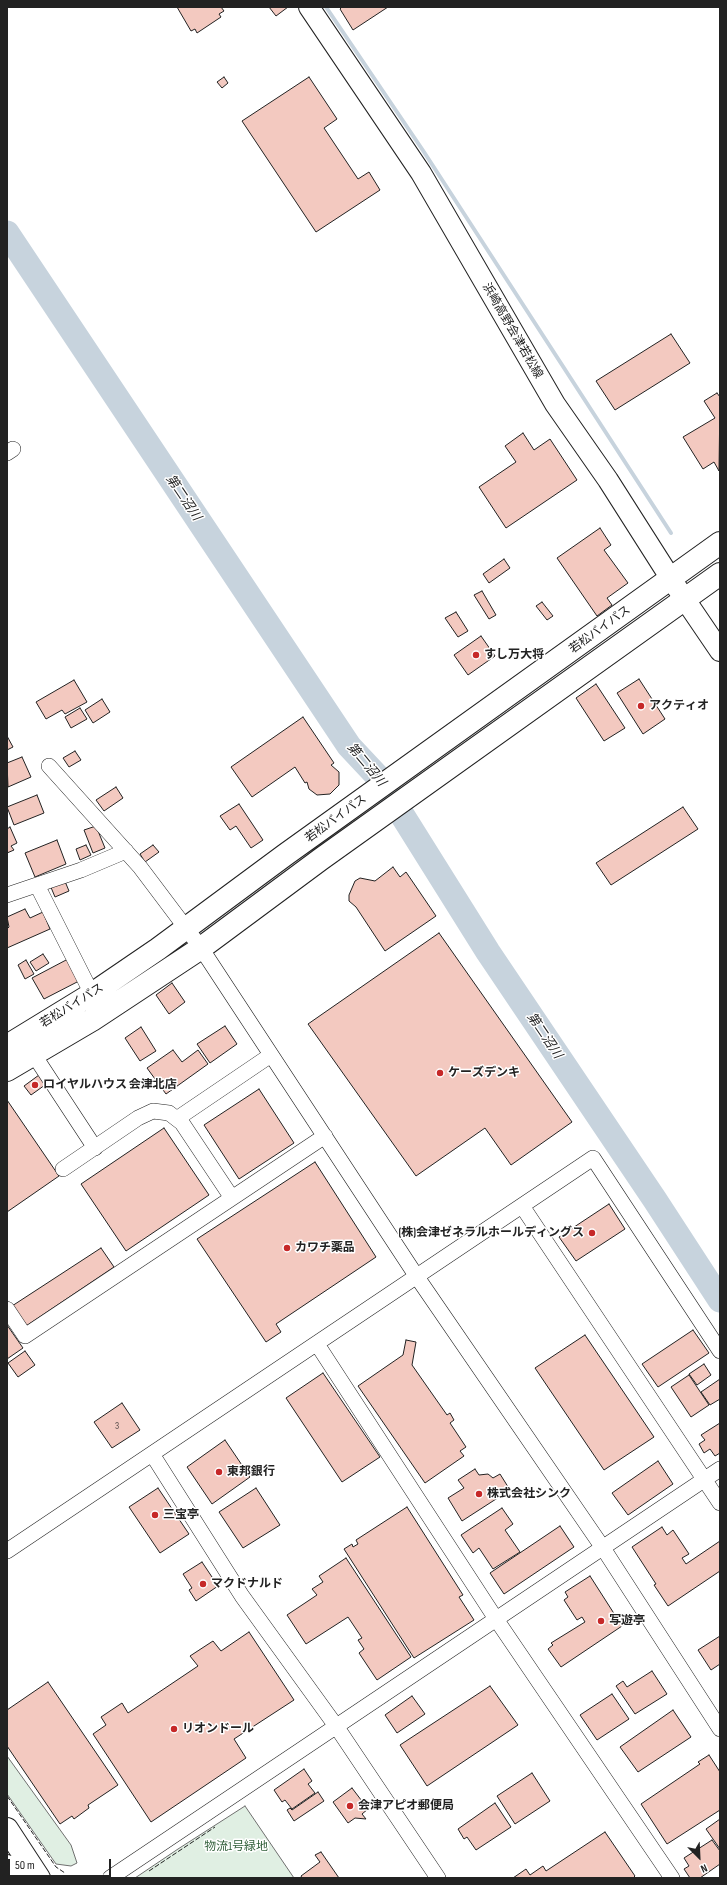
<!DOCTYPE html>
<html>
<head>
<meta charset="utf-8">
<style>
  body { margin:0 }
  #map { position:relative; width:727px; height:1885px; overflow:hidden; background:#fff; font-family:"Sofia Sans Condensed",sans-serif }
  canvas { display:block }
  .frame { position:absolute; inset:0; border:8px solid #222; pointer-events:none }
  .north { position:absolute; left:679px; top:1837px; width:40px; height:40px; -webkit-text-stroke:3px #fff; paint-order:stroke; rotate:156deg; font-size:11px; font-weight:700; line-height:16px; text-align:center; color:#222 }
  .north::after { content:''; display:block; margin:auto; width:14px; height:18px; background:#222; clip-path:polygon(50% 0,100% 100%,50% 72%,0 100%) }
  .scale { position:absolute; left:8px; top:1859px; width:103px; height:18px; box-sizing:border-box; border:2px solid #222; border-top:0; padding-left:5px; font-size:12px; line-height:14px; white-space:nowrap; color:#222; -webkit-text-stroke:3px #fff; paint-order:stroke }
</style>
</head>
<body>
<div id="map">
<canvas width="727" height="1885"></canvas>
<div class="frame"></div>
<div class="north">N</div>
<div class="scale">50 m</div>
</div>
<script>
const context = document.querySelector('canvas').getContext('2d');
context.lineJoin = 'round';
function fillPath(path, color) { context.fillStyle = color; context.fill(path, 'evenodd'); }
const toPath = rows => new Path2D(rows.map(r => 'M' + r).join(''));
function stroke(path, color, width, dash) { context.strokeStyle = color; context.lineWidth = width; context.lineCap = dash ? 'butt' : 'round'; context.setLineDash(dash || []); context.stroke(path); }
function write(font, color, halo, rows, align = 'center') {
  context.font = font + ' "Sofia Sans Condensed","Noto Sans JP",sans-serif'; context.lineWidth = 3; context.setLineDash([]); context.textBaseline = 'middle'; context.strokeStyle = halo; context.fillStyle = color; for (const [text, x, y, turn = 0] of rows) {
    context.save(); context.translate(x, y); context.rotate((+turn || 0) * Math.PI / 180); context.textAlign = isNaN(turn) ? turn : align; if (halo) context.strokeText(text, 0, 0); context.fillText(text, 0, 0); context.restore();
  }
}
const green = toPath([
  [7,1756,71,1845,77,1863,71,1866,56,1864,7,1794,7,1756],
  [245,1806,294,1878,135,1878,178,1849,245,1806]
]);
fillPath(green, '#e0efe3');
stroke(green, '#6f6f6f', 1);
stroke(toPath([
  [326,7,424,152,671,533]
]), '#c7d3dd', 4);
stroke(toPath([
  [7,233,349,746,379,778,488,952,655,1200,720,1300]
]), '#c7d3dd', 25);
const building = toPath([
  [177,7,221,7,224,11,219,14,221,17,197,33,195,29,191,31,177,7],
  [269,7,288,7,276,16,269,7],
  [342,7,388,7,353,30,340,9,342,7],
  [224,77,228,83,222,88,217,82,224,77],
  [309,77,337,119,324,128,358,179,369,172,380,190,316,232,242,121,309,77],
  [671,334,690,363,615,410,596,381,671,334],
  [717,393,720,397,719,471,714,462,703,469,683,437,715,418,704,401,717,393],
  [523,433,534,450,550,439,577,480,506,528,479,487,516,462,505,446,523,433],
  [600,528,611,545,604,550,628,583,607,598,612,605,597,616,557,558,600,528],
  [504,559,510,568,489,583,483,574,504,559],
  [482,591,496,615,489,619,474,595,482,591],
  [542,602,553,616,547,620,536,606,542,602],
  [456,612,468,631,458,637,445,618,456,612],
  [481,636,495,656,468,675,454,655,481,636],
  [639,679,665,719,643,734,617,693,639,679],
  [74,680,87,702,65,714,62,710,46,719,36,702,74,680],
  [596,684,625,728,604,741,576,698,596,684],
  [102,699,110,712,93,723,85,710,102,699],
  [80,708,87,719,71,728,65,717,80,708],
  [303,717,334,763,331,765,339,772,339,785,330,794,317,795,309,789,307,782,305,783,295,767,252,797,231,767,303,717],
  [7,736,13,747,7,750,7,736],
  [75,751,81,760,69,767,63,758,75,751],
  [22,757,31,777,8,787,7,763,22,757],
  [116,787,123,798,104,811,96,800,116,787],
  [37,795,44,813,14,825,7,807,37,795],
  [239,804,263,840,251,848,236,826,230,830,220,816,239,804],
  [683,807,698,829,611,885,596,863,683,807],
  [96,826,105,848,93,853,84,830,96,826],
  [10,827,17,843,11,846,14,850,7,853,7,829,10,827],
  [57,840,66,864,35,877,25,853,57,840],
  [86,845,91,855,80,860,76,849,86,845],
  [153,845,159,852,145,862,140,854,153,845],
  [393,867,400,877,406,872,436,916,385,951,356,907,349,901,349,895,355,881,360,878,375,881,393,867],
  [64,879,69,891,55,897,50,885,64,879],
  [25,909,30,918,43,912,50,929,7,948,7,929,9,927,7,917,25,909],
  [439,933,572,1122,511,1165,485,1128,416,1176,308,1024,439,933],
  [43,954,49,963,36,971,30,962,43,954],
  [68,959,79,981,44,999,32,978,68,959],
  [26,960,34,974,25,979,18,965,26,960],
  [172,983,185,1002,169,1014,156,995,172,983],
  [225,1026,237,1044,210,1063,197,1044,225,1026],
  [141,1027,156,1051,140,1061,125,1038,141,1027],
  [173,1050,182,1062,198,1050,208,1064,166,1094,147,1068,173,1050],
  [39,1075,45,1085,31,1095,24,1086,39,1075],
  [259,1089,294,1143,239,1179,204,1125,259,1089],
  [7,1100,59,1176,7,1212,7,1100],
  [164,1128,209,1195,126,1251,81,1184,164,1128],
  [315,1162,376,1257,276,1324,281,1332,266,1342,197,1239,315,1162],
  [609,1204,625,1229,576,1261,559,1237,609,1204],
  [101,1248,114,1267,26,1326,12,1306,101,1248],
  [7,1325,23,1348,7,1359,7,1325],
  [693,1330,709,1353,658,1387,642,1364,693,1330],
  [585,1335,654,1437,604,1470,535,1368,585,1335],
  [406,1340,416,1342,412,1365,447,1415,450,1413,454,1420,450,1423,466,1447,460,1451,464,1456,425,1483,358,1386,403,1355,406,1340],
  [25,1351,35,1365,18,1377,8,1363,25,1351],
  [704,1364,711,1375,697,1385,689,1374,704,1364],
  [323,1373,380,1457,342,1482,286,1398,323,1373],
  [689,1375,709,1405,691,1417,671,1387,689,1375],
  [720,1379,720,1399,710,1405,701,1392,720,1379],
  [122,1403,140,1430,112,1448,94,1422,122,1403],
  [720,1423,720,1453,715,1456,710,1449,704,1453,699,1444,705,1440,701,1435,720,1423],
  [225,1440,250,1477,212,1504,187,1467,225,1440],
  [658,1461,673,1484,628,1515,612,1493,658,1461],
  [475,1469,479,1475,488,1474,493,1478,500,1474,510,1490,462,1521,448,1498,464,1488,458,1480,475,1469],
  [158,1488,189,1534,160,1553,129,1507,158,1488],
  [256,1488,280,1525,243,1548,219,1512,256,1488],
  [407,1507,463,1595,459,1597,474,1620,414,1658,344,1549,352,1544,353,1547,358,1544,356,1540,407,1507],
  [502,1508,513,1524,505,1530,520,1552,493,1569,479,1548,473,1553,461,1535,502,1508],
  [560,1526,574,1547,504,1594,490,1573,560,1526],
  [662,1527,667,1535,673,1530,689,1554,682,1558,686,1564,720,1541,720,1571,668,1606,654,1585,656,1584,632,1547,662,1527],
  [346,1558,411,1657,377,1680,359,1653,364,1649,358,1640,362,1638,348,1617,306,1644,287,1615,317,1595,312,1589,323,1582,319,1576,346,1558],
  [202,1562,218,1586,196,1601,189,1590,192,1588,183,1574,202,1562],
  [590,1576,622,1626,561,1667,548,1649,553,1645,551,1643,585,1622,582,1617,577,1620,564,1600,568,1597,565,1592,590,1576],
  [249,1632,294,1700,234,1739,246,1758,151,1822,93,1734,106,1725,101,1717,122,1703,128,1713,198,1666,190,1656,213,1641,221,1651,249,1632],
  [720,1636,720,1664,711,1670,698,1650,720,1636],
  [652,1671,667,1694,635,1714,616,1686,623,1681,627,1687,652,1671],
  [48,1682,118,1785,88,1805,89,1808,74,1819,72,1816,60,1824,7,1746,7,1710,48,1682],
  [490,1686,518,1725,427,1786,400,1745,490,1686],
  [612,1694,629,1719,597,1740,580,1715,612,1694],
  [412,1696,425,1714,397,1733,385,1715,412,1696],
  [673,1710,691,1737,638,1772,620,1747,673,1710],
  [709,1755,720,1772,720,1810,667,1844,641,1804,700,1764,698,1762,709,1755],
  [304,1769,312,1781,308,1784,315,1793,292,1809,285,1800,282,1802,274,1790,304,1769],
  [532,1773,550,1801,515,1824,497,1796,532,1773],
  [352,1788,368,1809,362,1814,366,1819,355,1818,348,1823,333,1802,352,1788],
  [318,1792,324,1801,294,1821,287,1810,290,1808,292,1810,318,1792],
  [495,1803,511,1827,476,1850,467,1837,464,1839,458,1829,495,1803],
  [720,1819,720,1849,706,1829,720,1819],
  [605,1832,635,1876,633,1878,513,1878,526,1869,530,1875,543,1866,546,1871,605,1832],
  [712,1840,720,1851,720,1864,700,1878,690,1878,684,1869,689,1866,684,1858,712,1840],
  [321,1852,339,1878,302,1878,301,1876,320,1862,315,1855,321,1852]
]);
fillPath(building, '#f3c9c0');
stroke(building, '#222', 1);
const minor = toPath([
  [7,453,13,449],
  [49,766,140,867,201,948,417,1277,603,1548,720,1729],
  [37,885,92,994],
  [7,895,81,870,126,851],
  [34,1055,95,1148],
  [178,1118,271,1055],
  [63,1169,138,1118,153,1111,169,1113,182,1123,232,1198],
  [522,1206,720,1503],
  [7,1309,25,1336,325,1136],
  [317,1344,496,1619,672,1878],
  [152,1454,242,1596,336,1726,438,1878],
  [7,1551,593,1158,720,1351],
  [110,1878,720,1469]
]);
const major = toPath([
  [309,7,421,173,555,404,608,480,671,579,720,651]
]);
const highway = toPath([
  [7,1046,92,994,158,949,285,855,720,543],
  [7,1070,92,1020,201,948,321,859,720,574],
  [7,1829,39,1878],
  [7,1866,15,1878]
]);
stroke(minor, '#222', 16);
stroke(major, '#222', 22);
stroke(highway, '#222', 24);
stroke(minor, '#fff', 15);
stroke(major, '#fff', 20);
stroke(highway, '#fff', 22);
stroke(toPath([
  [7,1796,56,1867,65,1873],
  [149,1871,215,1827]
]), '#222', 1, [5, 2]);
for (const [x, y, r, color] of [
  [476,655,4,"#c62828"],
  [641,706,4,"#c62828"],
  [440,1073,4,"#c62828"],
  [35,1085,4,"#c62828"],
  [592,1233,4,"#c62828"],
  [287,1248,4,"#c62828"],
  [219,1472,4,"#c62828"],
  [479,1494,4,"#c62828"],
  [155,1515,4,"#c62828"],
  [203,1584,4,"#c62828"],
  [601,1621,4,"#c62828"],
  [174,1729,4,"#c62828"],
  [350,1806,4,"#c62828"]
]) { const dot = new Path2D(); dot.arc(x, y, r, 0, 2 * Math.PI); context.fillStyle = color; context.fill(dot); stroke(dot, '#fff', 1.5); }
write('10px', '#564c4a', null, [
  ["3",117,1426]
]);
write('12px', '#222', '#fff', [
  ["浜崎高野会津若松線",512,331,60],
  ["若松バイパス",600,630,-36],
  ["若松バイパス",336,819,-36],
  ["若松バイパス",72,1006,-32]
]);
write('bold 12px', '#222', '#fff', [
  ["すし万大将",484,655],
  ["アクティオ",649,706],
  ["ケーズデンキ",448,1073],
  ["ロイヤルハウス 会津北店",43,1085],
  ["(株)会津ゼネラルホールディングス",584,1233,"right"],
  ["カワチ薬品",295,1248],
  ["東邦銀行",227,1472],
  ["株式会社シンク",487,1494],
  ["三宝亭",163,1515],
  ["マクドナルド",211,1584],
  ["写遊亭",609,1621],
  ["リオンドール",182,1729],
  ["会津アピオ郵便局",358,1806]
], 'left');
write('12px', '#2f5e38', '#fff', [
  ["物流1号緑地",236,1847]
]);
write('italic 13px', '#222', '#fff', [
  ["第二沼川",183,498,56],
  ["第二沼川",366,765,50],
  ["第二沼川",544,1036,56]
]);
</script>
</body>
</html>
